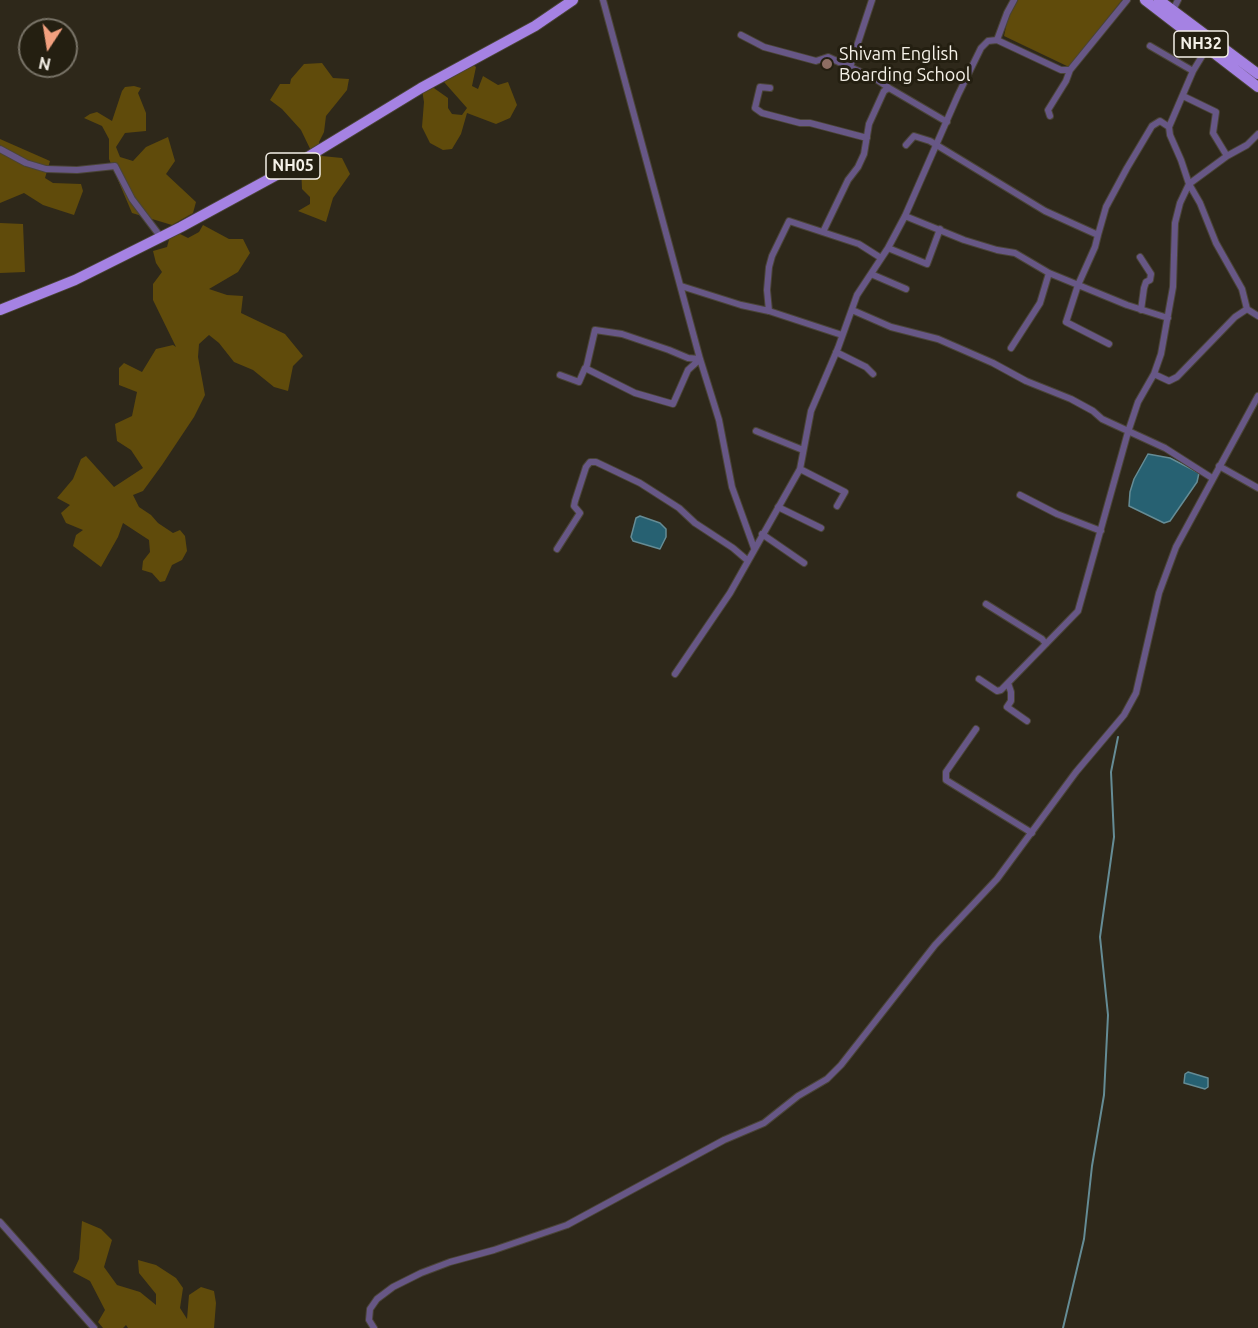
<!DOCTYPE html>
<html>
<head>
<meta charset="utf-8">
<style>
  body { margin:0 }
  #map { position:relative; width:1258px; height:1328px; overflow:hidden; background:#2e281a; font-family:Ubuntu,sans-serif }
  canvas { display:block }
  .north { position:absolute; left:18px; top:18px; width:60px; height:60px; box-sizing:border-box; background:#241f11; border:2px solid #787367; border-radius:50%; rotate:192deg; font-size:16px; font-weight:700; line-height:24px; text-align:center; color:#f5f1e8 }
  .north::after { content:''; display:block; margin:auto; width:21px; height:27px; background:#f2a07f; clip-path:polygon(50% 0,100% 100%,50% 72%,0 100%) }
</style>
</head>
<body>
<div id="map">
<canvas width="1258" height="1328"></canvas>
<div class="north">N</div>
</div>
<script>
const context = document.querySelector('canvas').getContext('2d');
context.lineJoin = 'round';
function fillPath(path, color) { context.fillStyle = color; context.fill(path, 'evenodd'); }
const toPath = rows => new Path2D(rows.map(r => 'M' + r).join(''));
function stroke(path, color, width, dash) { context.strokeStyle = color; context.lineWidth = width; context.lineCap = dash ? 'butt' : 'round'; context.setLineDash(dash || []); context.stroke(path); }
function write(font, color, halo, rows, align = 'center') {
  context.font = font + ' Ubuntu,sans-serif'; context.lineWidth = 6; context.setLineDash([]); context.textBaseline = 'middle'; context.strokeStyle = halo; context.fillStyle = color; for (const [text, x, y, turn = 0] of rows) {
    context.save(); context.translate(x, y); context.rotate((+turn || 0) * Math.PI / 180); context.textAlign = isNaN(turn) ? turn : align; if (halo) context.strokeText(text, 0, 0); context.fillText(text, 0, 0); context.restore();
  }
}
fillPath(toPath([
  [1018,0,1122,0,1069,67,1004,36,1008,18],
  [322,63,333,78,349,79,347,90,326,116,324,132,319,142,322,156,342,158,350,174,333,198,326,222,298,211,310,204,310,197,302,189,301,166,308,160,315,159,301,130,282,109,270,100,280,84,290,84,291,79,304,64],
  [470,63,476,67,472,86,478,89,483,76,498,85,508,82,517,105,510,118,496,124,467,113,461,134,452,149,443,150,430,143,422,127,424,102,422,90,431,86,448,98,448,108,452,114,462,115,467,108,444,82,448,76],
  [134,86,141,88,138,93,146,113,146,131,125,133,116,147,120,157,133,161,146,147,168,137,175,161,166,174,196,202,193,213,172,225,132,213,109,159,109,139,102,126,84,118,90,114,97,112,112,121,122,91,125,87],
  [0,139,50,161,45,178,53,183,81,184,83,191,74,215,43,205,24,193,0,203],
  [0,223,23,224,25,272,0,273],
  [203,225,229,239,243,239,250,253,238,272,209,289,227,295,243,296,241,313,285,334,303,356,293,366,288,391,274,387,253,370,234,362,219,343,209,335,199,344,198,357,205,395,194,417,162,465,143,491,133,495,139,507,151,515,158,523,173,533,180,530,185,536,187,551,182,560,172,565,165,581,160,582,152,573,142,570,143,561,150,552,149,540,123,523,118,537,101,567,73,546,76,535,83,530,66,523,61,513,70,505,57,498,73,479,81,459,86,456,114,487,143,468,131,450,117,441,115,424,132,416,137,392,119,385,119,368,124,363,142,372,156,349,173,345,176,347,153,300,153,284,162,272,156,263,153,251,167,247,170,236,180,234,188,238,199,232],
  [82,1221,101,1229,112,1240,104,1267,117,1285,140,1292,156,1305,156,1294,139,1273,138,1260,156,1265,176,1278,183,1288,180,1308,187,1319,189,1295,201,1287,214,1291,216,1303,214,1328,128,1328,126,1325,123,1328,103,1328,98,1322,105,1310,90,1281,73,1272,79,1259]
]), '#604b0b');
const water = toPath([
  [1148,454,1170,458,1199,473,1197,482,1170,521,1164,523,1129,506,1130,492,1134,479,1148,454],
  [640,516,660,523,666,529,666,537,660,549,633,541,631,537,636,518,640,516],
  [1188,1072,1208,1078,1208,1087,1205,1089,1184,1083,1185,1074,1188,1072]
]);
fillPath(water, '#276172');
stroke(water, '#658c95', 1.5);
stroke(toPath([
  [1063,1328,1084,1239,1092,1166,1104,1095,1108,1015,1100,937,1114,837,1111,772,1118,737]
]), '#658c95', 2);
const minor = toPath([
  [603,0,700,359,719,420,732,487,754,548],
  [1173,10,1178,0],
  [741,35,764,47,816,61,828,57,876,79,889,88],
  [997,40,1007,13,1014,0],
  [1150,46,1193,71],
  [1207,48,1193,71,1169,127,1170,135,1181,160,1189,184,1200,203,1216,243,1242,289,1247,309,1258,316],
  [850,67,872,0],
  [770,88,760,87,755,108,762,113,800,123,810,123,867,138],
  [1183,96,1216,112,1213,133,1227,156],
  [1050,116,1048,110,1066,81,1070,70],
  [906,145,914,136,930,141,1045,211,1098,235,1106,207,1127,168,1152,126,1160,121,1169,127],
  [0,149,26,163,46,169,77,170,115,166,132,199,160,236],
  [905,216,964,240,997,250,1015,253,1049,273,1127,305,1168,318],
  [823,232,848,180,858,167,864,154,869,124,884,91,889,88,947,122],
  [1098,235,1095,247,1078,285,1066,322,1109,344],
  [888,248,927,264,940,229],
  [1140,257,1151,274,1150,280,1146,282,1144,288,1141,310],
  [871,274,906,289],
  [681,286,741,305,769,311,842,335],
  [852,310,891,327,938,339,993,363,1026,381,1071,399,1093,411,1102,419,1165,448,1212,478],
  [769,311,767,290,769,267,772,256,789,221,859,244,881,258],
  [1011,348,1040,303,1049,273],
  [836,352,866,367,873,374],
  [586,369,595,330,622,334,669,350,688,358,699,359],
  [1154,374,1169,381,1177,377,1235,317,1247,309],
  [560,375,579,382,585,368,635,393,673,404,688,370,700,359],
  [756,431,803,450],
  [1219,466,1258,488],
  [800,469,845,492,837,506],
  [1020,495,1057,514,1101,531],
  [778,507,821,528],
  [762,534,804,563],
  [557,549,580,513,574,506,575,501,586,467,590,462,596,462,640,483,679,508,695,523,733,548,747,560],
  [986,604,1042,639,1046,644],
  [675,674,730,593,800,469,811,411,838,348,857,295,888,248,905,216,958,95,981,48,988,41,997,40,1061,70,1070,70,1127,0],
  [979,679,997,691,1001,690,1078,611,1128,432,1138,402,1154,374,1161,354,1173,287,1175,223,1180,203,1189,184,1227,156,1247,145,1258,134],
  [1008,683,1011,692,1011,701,1007,707,1027,721],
  [976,729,946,772,946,780,1032,833],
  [0,1222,94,1328],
  [374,1328,369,1320,370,1309,377,1299,393,1287,421,1273,450,1262,494,1250,567,1225,724,1140,764,1123,798,1096,827,1079,841,1065,935,945,997,879,1076,772,1124,715,1136,693,1159,593,1176,547,1258,396]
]);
const primary = toPath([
  [1145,0,1258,87],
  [1159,0,1258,74],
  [0,310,75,280,181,227,293,166,421,88,535,26,573,0]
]);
stroke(minor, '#4a4437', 8);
stroke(primary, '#4a4437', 12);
stroke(minor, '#675786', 6);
stroke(primary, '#a582e3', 10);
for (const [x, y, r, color] of [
  [827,64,6,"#8d6e63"]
]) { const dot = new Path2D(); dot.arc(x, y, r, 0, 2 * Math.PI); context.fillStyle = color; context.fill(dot); stroke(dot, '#241f11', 2); }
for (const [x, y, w] of [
  [1201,44,54],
  [293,166,54]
]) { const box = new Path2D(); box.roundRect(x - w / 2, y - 13, w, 26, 4.5); context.fillStyle = '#241f11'; context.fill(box); stroke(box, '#f5f1e8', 1.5); }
write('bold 16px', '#f5f1e8', null, [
  ["NH32",1201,44],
  ["NH05",293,166]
]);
write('18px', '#f5f1e8', '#241f11', [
  ["Shivam English",839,54],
  ["Boarding School",839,75]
], 'left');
</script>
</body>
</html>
